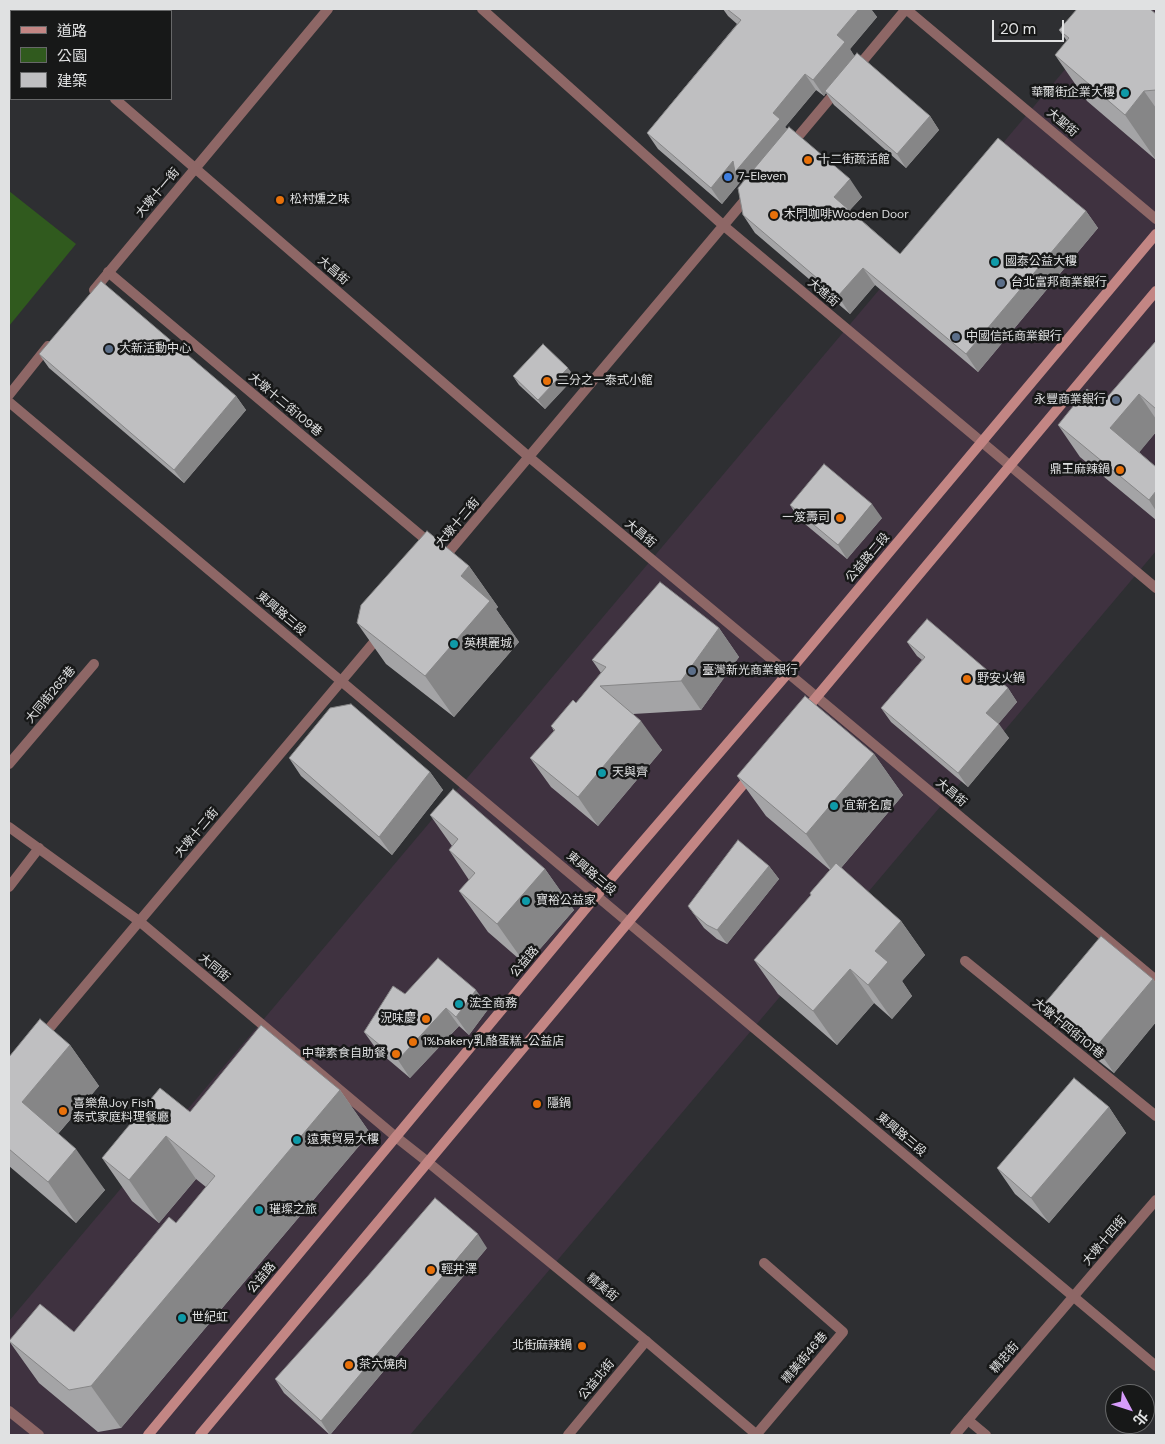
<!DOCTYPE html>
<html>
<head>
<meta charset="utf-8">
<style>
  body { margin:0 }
  #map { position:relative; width:1165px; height:1444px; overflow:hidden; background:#2e2f32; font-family:"DM Sans","Noto Sans TC",sans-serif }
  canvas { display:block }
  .frame { position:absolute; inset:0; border:10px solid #e0e1e2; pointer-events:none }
  .legend { position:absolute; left:10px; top:10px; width:162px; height:90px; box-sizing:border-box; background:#171818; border:1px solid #676869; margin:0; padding:6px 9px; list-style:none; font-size:15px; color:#e0e1e2 }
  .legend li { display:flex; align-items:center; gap:10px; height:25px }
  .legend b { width:25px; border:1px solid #676869 }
  .north { position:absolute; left:1105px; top:1384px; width:50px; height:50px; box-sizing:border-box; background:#171818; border:1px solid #676869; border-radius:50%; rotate:130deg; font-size:14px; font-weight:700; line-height:20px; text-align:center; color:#e0e1e2 }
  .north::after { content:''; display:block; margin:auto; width:18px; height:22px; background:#d69bfa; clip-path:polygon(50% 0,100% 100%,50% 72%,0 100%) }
  .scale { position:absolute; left:992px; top:20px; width:72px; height:22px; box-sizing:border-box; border:2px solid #e0e1e2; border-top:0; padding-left:6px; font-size:15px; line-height:18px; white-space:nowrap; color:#e0e1e2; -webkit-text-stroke:4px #171818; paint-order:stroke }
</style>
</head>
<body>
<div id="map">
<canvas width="1165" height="1444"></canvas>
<div class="frame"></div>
<ul class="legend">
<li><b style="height:6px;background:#c38684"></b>道路</li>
<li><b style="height:14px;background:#305a1e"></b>公園</li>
<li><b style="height:14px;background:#bfbfc1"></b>建築</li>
</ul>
<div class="north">北</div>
<div class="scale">20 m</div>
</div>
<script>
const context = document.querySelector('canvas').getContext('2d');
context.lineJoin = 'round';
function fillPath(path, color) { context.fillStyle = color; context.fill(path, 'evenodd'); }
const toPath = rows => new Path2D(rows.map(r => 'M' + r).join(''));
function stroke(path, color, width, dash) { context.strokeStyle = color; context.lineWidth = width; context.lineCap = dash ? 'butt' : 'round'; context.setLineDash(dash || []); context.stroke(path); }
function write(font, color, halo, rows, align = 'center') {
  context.font = font + ' "DM Sans","Noto Sans TC",sans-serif'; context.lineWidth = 5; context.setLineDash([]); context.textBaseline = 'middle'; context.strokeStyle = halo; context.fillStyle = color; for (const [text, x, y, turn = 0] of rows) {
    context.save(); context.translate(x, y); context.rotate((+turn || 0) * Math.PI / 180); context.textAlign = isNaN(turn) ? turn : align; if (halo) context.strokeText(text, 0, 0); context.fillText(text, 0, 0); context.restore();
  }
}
fillPath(toPath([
  [1116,9,1156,9,1156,551,410,1435,9,1435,9,1321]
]), '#3f3240');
fillPath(toPath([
  [9,191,76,244,9,326]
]), '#305a1e');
stroke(toPath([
  [108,272,431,544],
  [9,764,94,664],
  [9,887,39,848],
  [968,1420,986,1435],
  [568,1435,646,1341],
  [756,1435,843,1332,764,1263]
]), '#8e6766', 10);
stroke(toPath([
  [11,9,14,11],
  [482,9,724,226,1156,588],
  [856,69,906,9,1156,219],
  [115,99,529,457,1156,980],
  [791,145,838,89],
  [94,290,328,9],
  [9,395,48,346],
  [442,560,750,194],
  [9,827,139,921,396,1137],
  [965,961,1156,1116],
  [42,1037,380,635],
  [429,1163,646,1341,757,1435],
  [9,1411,39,1435],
  [955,1435,1156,1200]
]), '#8e6766', 10);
stroke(toPath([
  [9,402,1156,1366],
  [396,1137,429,1163]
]), '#8e6766', 10);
stroke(toPath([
  [804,712,1156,291],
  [148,1435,597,895,788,673,1156,234],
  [200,1435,751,775]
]), '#c38684', 10);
fillPath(toPath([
  [723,9,871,9,877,17,850,49,854,56,930,116,939,130,906,168,834,105,826,93,824,96,816,90,785,127,862,197,850,210,900,254,1086,211,1098,228,978,372,875,285,850,314,755,233,743,215,742,182,741,181,722,204,658,149,647,133,737,24,728,16],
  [1156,14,1156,160,1087,101,1055,55,1067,41,1059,30],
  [1156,341,1156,432,1139,452,1156,467,1156,520,1080,457,1058,425,1103,402],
  [39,354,236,396,246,410,184,483,49,368],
  [513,376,575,377,545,409,519,385],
  [790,505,882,518,847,559,799,519],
  [469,566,498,607,496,609,519,642,454,717,386,664,357,623],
  [719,628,739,657,701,710,633,714,662,750,598,826,551,787,530,758,554,731,551,726,576,703,601,673,592,660],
  [907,642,1008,688,1017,702,998,724,1009,738,968,787,891,722,881,708,922,660,917,656],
  [874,754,903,795,841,868,901,921,925,955,902,981,912,996,892,1019,874,1003,837,1045,778,994,754,960,811,895,810,893,830,870,766,816,737,776],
  [289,758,430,772,443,790,392,855,301,776],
  [430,815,545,869,574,910,526,965,488,932,459,891,469,880,449,850,452,846],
  [769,866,779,879,727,944,717,939,704,928,688,906],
  [1153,979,1156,983,1156,1022,1114,1073,1095,1058,1091,1052,1062,1029,1045,1003],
  [405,994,489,1008,469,1035,459,1026,410,1078,377,1050,364,1032],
  [70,1045,99,1086,58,1134,105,1190,76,1223,9,1166,9,1057],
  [340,1090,370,1133,121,1428,98,1432,39,1383,9,1341,74,1332,176,1223,206,1187,196,1179,159,1223,132,1201,102,1158,190,1112],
  [1109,1107,1126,1133,1049,1223,1015,1194,997,1168],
  [487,1248,330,1435,284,1393,275,1379]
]), '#a4a4a6');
fillPath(toPath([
  [859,9,871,9,877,17,850,49,856,58,825,91,826,93,824,96,813,80,837,35],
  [805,74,816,90,785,127,791,135,746,188,741,181,722,204,711,188],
  [1144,91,1156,108,1156,160,1125,115],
  [930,116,939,130,906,168,897,154],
  [850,179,862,197,846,214,834,197],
  [1086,211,1098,228,978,372,966,354],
  [863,268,875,285,850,314,838,296],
  [568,368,575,377,545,409,538,400],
  [1139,394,1156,419,1156,432,1133,460,1110,428],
  [236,396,246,410,184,483,174,470],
  [1156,491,1156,511,1149,500],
  [872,504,882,518,847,559,838,545],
  [469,566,498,607,496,609,519,642,454,717,425,676,461,576],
  [719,628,739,657,701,710,681,681],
  [1008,688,1017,702,996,727,986,713],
  [641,721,662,750,598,826,578,797],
  [999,724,1009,738,968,787,958,773],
  [874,754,903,795,835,875,806,834],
  [430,772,443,790,392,855,379,837],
  [769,866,779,879,727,944,717,930],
  [545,869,574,910,526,965,497,924],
  [901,921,925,955,902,981,912,996,892,1019,868,985,875,951],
  [850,969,874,1003,837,1045,813,1011],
  [1153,979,1156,983,1156,1022,1114,1073,1096,1047],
  [476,990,489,1008,469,1035,456,1017],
  [446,1008,459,1026,410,1078,398,1060],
  [70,1045,99,1086,50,1143,22,1102],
  [340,1090,370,1133,121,1428,91,1386],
  [1109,1107,1126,1133,1049,1223,1031,1198],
  [166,1136,196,1179,159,1223,129,1180],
  [76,1149,105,1190,76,1223,48,1182],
  [478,1234,487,1248,330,1435,321,1421]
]), '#868687');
const building = toPath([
  [727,9,859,9,837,35,845,42,813,80,805,74,773,113,780,119,735,172,733,161,711,188,647,133,741,20,727,9],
  [1077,9,1150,9,1156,14,1156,90,1144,91,1125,115,1055,55,1069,38,1059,30,1077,9],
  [857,53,930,116,897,154,825,91,857,53],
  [789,127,850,179,834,197,900,254,998,138,1086,211,966,354,863,268,838,296,743,215,738,188,789,127],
  [101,281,236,396,174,470,39,354,101,281],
  [1156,341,1156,409,1139,394,1110,428,1156,467,1156,491,1149,500,1058,425,1087,389,1103,402,1156,341],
  [543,344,568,368,538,400,513,376,543,344],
  [824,464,872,504,838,545,790,505,824,464],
  [427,531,469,566,461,576,490,601,425,676,357,623,361,605,427,531],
  [660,582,719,628,681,681,600,686,641,721,578,797,530,758,555,730,551,726,573,700,576,703,606,667,592,660,660,582],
  [927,619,1008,688,986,713,999,724,958,773,881,708,925,657,907,642,927,619],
  [805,696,874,754,806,834,737,776,805,696],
  [351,704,430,772,379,837,289,758,330,708,351,704],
  [453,789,545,869,497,924,459,891,475,873,449,850,458,839,430,815,453,789],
  [738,840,769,866,717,930,707,925,695,915,688,906,738,840],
  [836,863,901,921,875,951,888,962,868,985,850,969,813,1011,754,960,811,895,810,893,836,863],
  [1101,936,1153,979,1096,1047,1077,1032,1078,1031,1045,1003,1101,936],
  [438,958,476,990,456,1017,446,1008,398,1060,364,1032,393,986,405,994,438,958],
  [40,1019,70,1045,22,1102,76,1149,48,1182,9,1149,9,1057,40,1019],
  [261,1025,340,1090,91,1386,69,1390,9,1341,40,1304,74,1332,169,1217,176,1223,215,1176,166,1136,129,1180,102,1158,160,1088,190,1112,261,1025],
  [1074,1078,1109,1107,1031,1198,997,1168,1074,1078],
  [435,1198,478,1234,321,1421,275,1379,367,1277,435,1198]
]);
fillPath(building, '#bfbfc1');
stroke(building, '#868687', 1);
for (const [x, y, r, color] of [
  [1125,93,5,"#0f9aa8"],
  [808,160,5,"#e8710a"],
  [728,177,5,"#3f7fe0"],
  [280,200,5,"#e8710a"],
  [774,215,5,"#e8710a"],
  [995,262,5,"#0f9aa8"],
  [1001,283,5,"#5c6f8a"],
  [956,337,5,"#5c6f8a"],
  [109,349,5,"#5c6f8a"],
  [547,381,5,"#e8710a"],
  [1116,400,5,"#5c6f8a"],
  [1120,470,5,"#e8710a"],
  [840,518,5,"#e8710a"],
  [454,644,5,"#0f9aa8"],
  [692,671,5,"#5c6f8a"],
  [967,679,5,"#e8710a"],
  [602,773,5,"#0f9aa8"],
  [834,806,5,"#0f9aa8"],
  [526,901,5,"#0f9aa8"],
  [459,1004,5,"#0f9aa8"],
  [426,1019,5,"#e8710a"],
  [413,1042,5,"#e8710a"],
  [396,1054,5,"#e8710a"],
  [537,1104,5,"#e8710a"],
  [63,1111,5,"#e8710a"],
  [297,1140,5,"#0f9aa8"],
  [259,1210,5,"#0f9aa8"],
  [431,1270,5,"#e8710a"],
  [182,1318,5,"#0f9aa8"],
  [582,1346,5,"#e8710a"],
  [349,1365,5,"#e8710a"]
]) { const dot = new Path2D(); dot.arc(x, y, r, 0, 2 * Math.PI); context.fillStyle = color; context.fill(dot); stroke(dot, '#171818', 2); }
write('12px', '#e0e1e2', '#171818', [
  ["華爾街企業大樓",1115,93,"right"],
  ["十二街蔬活館",818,160],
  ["7-Eleven",738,177],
  ["松村燻之味",290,200],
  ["木門咖啡Wooden Door",784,215],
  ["國泰公益大樓",1005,262],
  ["台北富邦商業銀行",1011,283],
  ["中國信託商業銀行",966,337],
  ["大新活動中心",119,349],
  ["二分之一泰式小館",557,381],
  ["永豐商業銀行",1106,400,"right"],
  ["鼎王麻辣鍋",1110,470,"right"],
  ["一笈壽司",830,518,"right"],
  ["英棋麗城",464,644],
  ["臺灣新光商業銀行",702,671],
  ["野安火鍋",977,679],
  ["天與齊",612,773],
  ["宜新名廈",844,806],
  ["寶裕公益家",536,901],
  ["浤全商務",469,1004],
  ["況味慶",416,1019,"right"],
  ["1%bakery乳酪蛋糕-公益店",423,1042],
  ["中華素食自助餐",386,1054,"right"],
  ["喜樂魚Joy Fish",73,1104],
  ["泰式家庭料理餐廳",73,1118],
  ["隱鍋",547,1104],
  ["遠東貿易大樓",307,1140],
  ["璀璨之旅",269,1210],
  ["輕井澤",441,1270],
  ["世紀虹",192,1318],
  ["北街麻辣鍋",572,1346,"right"],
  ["茶六燒肉",359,1365]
], 'left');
write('12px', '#e0e1e2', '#171818', [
  ["大聖街",1062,123,40],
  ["大墩十一街",158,193,-50],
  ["大昌街",333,271,41],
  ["大進街",823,293,40],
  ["大墩十二街109巷",285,405,40],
  ["大墩十二街",458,523,-50],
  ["大昌街",640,534,40],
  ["公益路二段",868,558,-50],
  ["東興路三段",281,614,40],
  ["大同街265巷",51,695,-50],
  ["大昌街",951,793,40],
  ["大墩十二街",197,833,-50],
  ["東興路三段",591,874,40],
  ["公益路",525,962,-50],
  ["大同街",214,968,40],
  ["大墩十四街101巷",1068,1029,39],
  ["東興路三段",901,1135,40],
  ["大墩十四街",1105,1241,-50],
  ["公益路",262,1278,-50],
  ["精美街",602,1288,39],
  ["精美街46巷",805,1358,-50],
  ["精忠街",1005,1358,-49],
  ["公益北街",597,1380,-50]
]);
</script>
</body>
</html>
